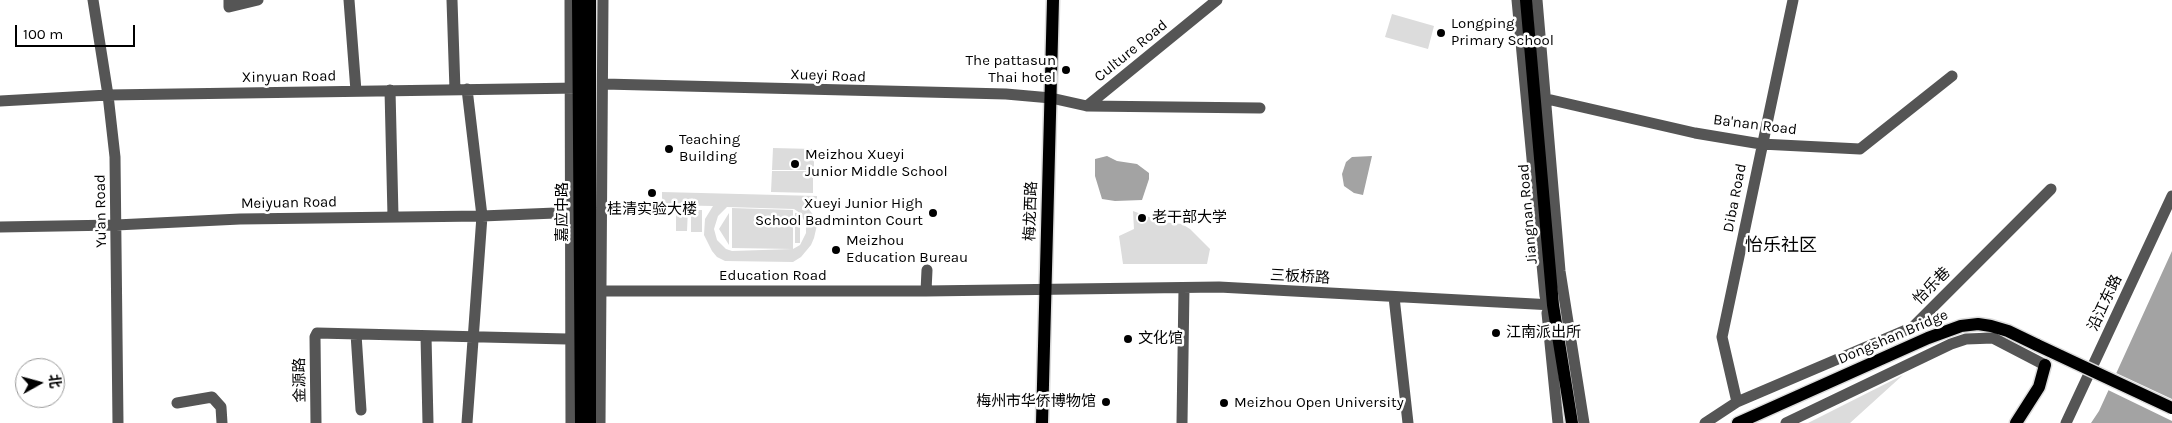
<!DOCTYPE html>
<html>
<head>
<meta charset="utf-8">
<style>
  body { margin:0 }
  #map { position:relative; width:2172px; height:423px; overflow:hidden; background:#fff; font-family:Karla,"Noto Sans SC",sans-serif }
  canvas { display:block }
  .north { position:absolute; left:15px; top:358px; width:50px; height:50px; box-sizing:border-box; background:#fff; border:1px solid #999; border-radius:50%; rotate:83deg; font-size:14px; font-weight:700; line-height:20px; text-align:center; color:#000 }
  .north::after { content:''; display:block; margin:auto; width:18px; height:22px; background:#000; clip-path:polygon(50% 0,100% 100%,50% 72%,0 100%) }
  .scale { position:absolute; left:15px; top:25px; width:120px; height:22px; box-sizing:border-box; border:2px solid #000; border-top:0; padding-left:6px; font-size:15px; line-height:18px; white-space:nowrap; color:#000; -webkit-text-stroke:4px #fff; paint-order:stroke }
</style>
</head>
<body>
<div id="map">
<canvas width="2172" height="423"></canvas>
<div class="north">北</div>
<div class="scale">100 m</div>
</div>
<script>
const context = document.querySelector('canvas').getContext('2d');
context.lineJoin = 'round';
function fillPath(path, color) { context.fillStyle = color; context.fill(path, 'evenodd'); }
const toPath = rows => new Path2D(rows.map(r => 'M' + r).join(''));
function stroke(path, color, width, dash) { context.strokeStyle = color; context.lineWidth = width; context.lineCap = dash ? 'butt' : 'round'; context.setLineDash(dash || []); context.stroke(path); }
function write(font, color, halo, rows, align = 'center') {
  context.font = font + ' Karla,"Noto Sans SC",sans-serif'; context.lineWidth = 5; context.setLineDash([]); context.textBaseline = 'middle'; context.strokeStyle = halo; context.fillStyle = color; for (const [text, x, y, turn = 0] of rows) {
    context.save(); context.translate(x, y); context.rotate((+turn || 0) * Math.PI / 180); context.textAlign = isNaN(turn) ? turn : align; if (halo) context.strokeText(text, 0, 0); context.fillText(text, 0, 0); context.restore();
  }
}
fillPath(toPath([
  [1392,14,1434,26,1428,49,1385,37],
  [773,148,814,149,814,170,772,170],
  [772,171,813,171,813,193,771,192],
  [662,192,817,196,817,207,807,207,815,217,817,225,814,238,811,245,801,257,793,262,725,261,717,257,712,251,704,235,705,219,713,206,662,205],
  [727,207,794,209,800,213,795,213,795,243,800,243,800,213,806,224,806,233,800,245,793,249,732,251,726,249,717,240,714,229,718,216],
  [732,208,793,210,793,249,732,248],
  [676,209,688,209,687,231,676,231],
  [691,210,702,210,702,232,691,232],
  [1133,211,1162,222,1182,224,1190,229,1210,249,1207,264,1123,264,1119,236,1134,229],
  [729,213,729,245,719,229],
  [1903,375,1850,423,1808,423]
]), '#dcdcdc');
fillPath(toPath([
  [1107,156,1117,161,1137,164,1149,173,1149,179,1142,200,1115,201,1102,199,1095,176,1095,159],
  [1372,156,1363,195,1354,193,1344,186,1342,174,1346,162,1352,157],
  [2172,251,2172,423,2091,423,2099,411]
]), '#a3a3a3');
fillPath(toPath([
  [2114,372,2172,399,2172,421,2106,389]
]), '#fff');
const major = toPath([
  [578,0,581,423],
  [590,0,590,423],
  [1526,0,1553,305,1572,423],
  [1042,423,1053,0],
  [1738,423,1928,338,1961,326,1978,324,1991,326,2008,331,2037,345],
  [2016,423,2039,387,2045,365]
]);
stroke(major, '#dbdbdb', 15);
stroke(toPath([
  [93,0,108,95,115,157,118,423],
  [229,0,229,7,258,0],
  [349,0,356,91],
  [452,0,455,90],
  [570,0,571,423],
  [1517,0,1545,296],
  [1537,0,1560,271,1584,423],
  [604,84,1006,94,1051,98,1087,106,1260,108],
  [390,90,393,216],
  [1534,96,1695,133,1761,144,1860,149,1952,76],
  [0,101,108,95,579,88],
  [1087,106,1217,0],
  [0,227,116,225,240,219,482,216,580,212],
  [590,291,926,291,1219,287,1553,305],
  [926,291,927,270],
  [1394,297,1408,423],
  [1547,313,1558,423],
  [356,334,361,410],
  [426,336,428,423],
  [1737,402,1722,337,1793,0],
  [177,403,212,397,221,407,222,423],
  [316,423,315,337,317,333,567,339],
  [467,423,482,216,467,89],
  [600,423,603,0],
  [1182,423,1184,288],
  [1705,423,1737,402,1913,327,2051,189],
  [1786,423,1951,344,1966,339,1993,338,2045,365],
  [2066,423,2172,196]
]), '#555', 11);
stroke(major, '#000', 12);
const majorBridge = toPath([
  [2037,345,2172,408]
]);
stroke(majorBridge, '#dbdbdb', 15, []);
stroke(majorBridge, '#000', 12);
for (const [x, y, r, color] of [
  [1441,33,5,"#000"],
  [1066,70,5,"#000"],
  [669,149,5,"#000"],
  [795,164,5,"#000"],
  [652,193,5,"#000"],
  [933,213,5,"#000"],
  [1142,218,5,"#000"],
  [836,250,5,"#000"],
  [1496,333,5,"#000"],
  [1128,339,5,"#000"],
  [1106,402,5,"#000"],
  [1224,403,5,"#000"]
]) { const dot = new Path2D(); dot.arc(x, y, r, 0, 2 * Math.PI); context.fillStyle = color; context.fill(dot); stroke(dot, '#fff', 2); }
write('15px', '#000', '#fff', [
  ["Longping",1451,24],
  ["Primary School",1451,41],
  ["The pattasun",1056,61,"right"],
  ["Thai hotel",1056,78,"right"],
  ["Teaching",679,140],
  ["Building",679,157],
  ["Meizhou Xueyi",805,155],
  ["Junior Middle School",805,172],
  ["Xueyi Junior High",923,204,"right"],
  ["School Badminton Court",923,221,"right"],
  ["桂清实验大楼",652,210,"center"],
  ["老干部大学",1152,218],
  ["Meizhou",846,241],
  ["Education Bureau",846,258],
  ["江南派出所",1506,333],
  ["文化馆",1138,339],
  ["梅州市华侨博物馆",1096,402,"right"],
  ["Meizhou Open University",1234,403]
], 'left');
write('15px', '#000', '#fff', [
  ["Culture Road",1131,51,-39],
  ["Xueyi Road",828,76,2],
  ["Xinyuan Road",289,77,-1],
  ["Ba'nan Road",1755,125,7],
  ["Diba Road",1735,198,-79],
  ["Meiyuan Road",289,203,-1],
  ["Yu'an Road",101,211,-91],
  ["梅龙西路",1031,211,-88],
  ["嘉应中路",563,212,-90],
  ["Jiangnan Road",1528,214,-95],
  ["Education Road",773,276],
  ["三板桥路",1300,277,3],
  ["怡乐巷",1932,286,-45],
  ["沿江东路",2105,303,-65],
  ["Dongshan Bridge",1893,337,-23],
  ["金源路",300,380,-91]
]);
write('18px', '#000', '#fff', [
  ["怡乐社区",1781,246]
]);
</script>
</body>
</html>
